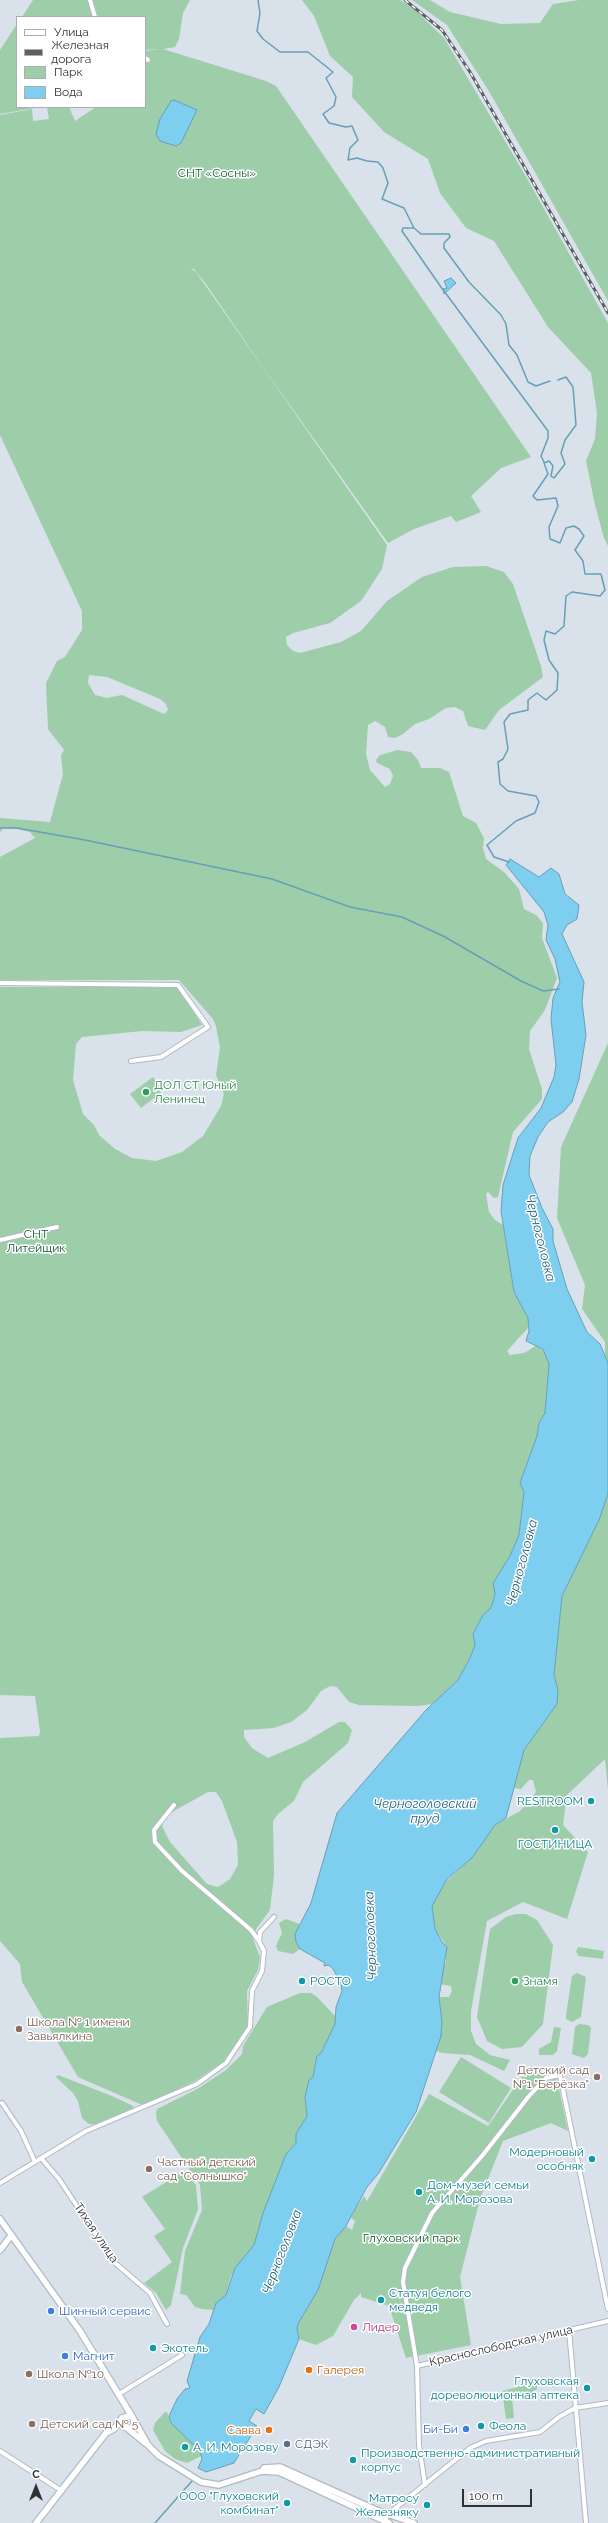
<!DOCTYPE html>
<html>
<head>
<meta charset="utf-8">
<style>
  body { margin:0 }
  #map { position:relative; width:608px; height:2523px; overflow:hidden; background:#d9e1ea; font-family:Raleway,sans-serif }
  canvas { display:block }
  .legend { position:absolute; left:16px; top:16px; width:130px; height:92px; box-sizing:border-box; background:#fff; border:1px solid #acadaf; margin:0; padding:5px 7px; list-style:none; font-size:12px; color:#303336 }
  .legend li { display:flex; align-items:center; gap:8px; height:20px }
  .legend b { width:20px; border:1px solid #acadaf }
  .north { position:absolute; left:16px; top:2467px; width:40px; height:40px; -webkit-text-stroke:3px #fff; paint-order:stroke; rotate:0deg; font-size:11px; font-weight:700; line-height:16px; text-align:center; color:#303336 }
  .north::after { content:''; display:block; margin:auto; width:14px; height:18px; background:#303336; clip-path:polygon(50% 0,100% 100%,50% 72%,0 100%) }
  .scale { position:absolute; left:462px; top:2489px; width:70px; height:18px; box-sizing:border-box; border:2px solid #303336; border-top:0; padding-left:5px; font-size:12px; line-height:14px; white-space:nowrap; color:#303336; -webkit-text-stroke:3px #fff; paint-order:stroke }
</style>
</head>
<body>
<div id="map">
<canvas width="608" height="2523"></canvas>
<ul class="legend">
<li><b style="height:5px;background:#fff"></b>Улица</li>
<li><b style="height:5px;background:#5c6065"></b>Железная дорога</li>
<li><b style="height:11px;background:#9ecda9"></b>Парк</li>
<li><b style="height:11px;background:#7dceef"></b>Вода</li>
</ul>
<div class="north">С</div>
<div class="scale">100 m</div>
</div>
<script>
const context = document.querySelector('canvas').getContext('2d');
context.lineJoin = 'round';
function fillPath(path, color) { context.fillStyle = color; context.fill(path, 'evenodd'); }
const toPath = rows => new Path2D(rows.map(r => 'M' + r).join(''));
function stroke(path, color, width, dash) { context.strokeStyle = color; context.lineWidth = width; context.lineCap = dash ? 'butt' : 'round'; context.setLineDash(dash || []); context.stroke(path); }
function write(font, color, halo, rows, align = 'center') {
  context.font = font + ' Raleway,sans-serif'; context.lineWidth = 3; context.setLineDash([]); context.textBaseline = 'middle'; context.strokeStyle = halo; context.fillStyle = color; for (const [text, x, y, turn = 0] of rows) {
    context.save(); context.translate(x, y); context.rotate((+turn || 0) * Math.PI / 180); context.textAlign = isNaN(turn) ? turn : align; if (halo) context.strokeText(text, 0, 0); context.fillText(text, 0, 0); context.restore();
  }
}
fillPath(toPath([
  [33,0,87,0,93,17,22,17],
  [93,0,190,0,183,13,179,39,175,47,163,49,266,81,276,86,531,457,501,468,471,496,481,512,456,522,451,516,414,529,388,543,262,366,206,284,194,269,174,264,190,268,196,272,387,545,382,569,361,601,330,623,293,633,286,637,287,645,293,651,300,653,341,642,361,631,387,601,422,577,453,567,486,566,504,572,513,584,541,666,543,677,499,710,485,730,468,726,463,711,455,707,446,708,429,719,415,724,403,734,395,738,388,737,385,727,375,721,368,725,366,754,370,770,385,787,390,784,393,776,390,769,377,763,376,760,380,755,398,750,411,752,418,760,421,768,440,768,449,772,463,816,476,823,484,838,483,848,486,859,504,872,519,889,524,909,536,915,543,923,542,938,557,978,545,1010,530,1031,529,1049,542,1089,542,1099,513,1132,498,1197,494,1198,488,1192,486,1194,489,1212,495,1220,503,1225,514,1292,528,1318,528,1328,507,1351,510,1355,524,1353,537,1345,546,1353,549,1364,545,1413,539,1423,537,1436,520,1483,524,1492,519,1535,510,1556,493,1583,495,1594,492,1605,491,1609,483,1615,473,1634,475,1645,470,1658,458,1680,433,1704,418,1706,359,1705,349,1702,337,1687,330,1686,321,1691,307,1710,291,1722,274,1728,244,1730,244,1737,252,1748,268,1758,305,1742,339,1722,345,1722,352,1730,348,1743,303,1782,294,1801,279,1813,273,1821,274,1875,270,1910,254,1932,253,1939,260,1957,258,1970,247,1991,248,2025,224,2061,195,2081,146,2104,140,2104,78,2077,22,1982,20,1964,0,1941,0,1738,39,1736,40,1731,35,1696,0,1695,0,987,177,987,202,1025,181,1032,142,1031,82,1037,76,1044,73,1080,83,1114,94,1125,99,1135,115,1149,132,1158,156,1161,182,1152,203,1136,221,1106,224,1094,216,1075,220,1048,216,1026,213,1019,179,980,0,980,0,857,35,838,30,832,17,829,4,828,0,832,0,818,50,822,63,774,61,755,64,750,48,729,46,683,57,661,65,657,82,630,82,611,0,435,0,115,32,109,33,121,49,119,47,107,69,107,75,121,96,107,145,107,145,51,160,49,145,50,145,17,98,17],
  [89,675,107,677,160,699,166,704,168,710,164,714,122,695,107,698,95,695,88,683],
  [208,1792,216,1792,222,1801,237,1842,238,1865,230,1879,218,1887,207,1884,170,1842,162,1826,165,1818,172,1812],
  [302,0,400,0,413,8,444,38,524,173,608,323,608,546,604,538,595,505,586,461,595,439,597,413,591,373,548,327,494,241,466,228,440,193,428,159,384,132,352,97,353,77,330,56,314,16],
  [412,0,430,0,450,12,501,24,540,23,553,4,579,0,608,0,608,301,490,93,447,25],
  [17,24,17,107,40,107,0,114,0,50],
  [608,1043,608,1363,605,1360,605,1342,582,1309,585,1285,557,1218,561,1147],
  [153,1077,163,1091,141,1108,130,1094],
  [608,1494,608,1790,605,1759,567,1795,563,1825,588,1852,567,1919,523,1902,487,1921,471,2011,471,2031,476,2044,490,2055,510,2060,504,2071,470,2055,443,2053,436,2051,439,2043,442,2022,439,1997,449,1997,452,1991,451,1986,440,1984,442,1969,446,1962,445,1944,435,1929,432,1906,443,1884,472,1858,495,1825,520,1811,536,1792,533,1780,529,1780,521,1789,514,1788,515,1783,524,1750,553,1710,558,1690,554,1675,562,1596],
  [516,1914,526,1914,537,1920,553,1945,543,2024,522,2047,502,2049,487,2041,477,2017,490,1929,506,1917],
  [286,1919,300,1924,296,1942,300,1949,293,1954,278,1951,276,1946,282,1933,279,1923],
  [578,1947,604,1951,603,1959,579,1956,576,1952],
  [577,1973,586,1977,581,2017,572,2022,566,2019,566,2015,572,1976],
  [300,1993,311,1993,317,1997,335,2016,335,2024,321,2053,316,2059,313,2077,309,2080,305,2097,307,2116,296,2134,296,2143,286,2154,263,2213,254,2245,231,2276,226,2295,216,2303,214,2310,202,2309,195,2307,186,2295,180,2294,185,2251,202,2210,200,2185,157,2121,156,2113,157,2109,199,2088,226,2070,242,2054,243,2046,267,2007],
  [579,2024,588,2025,591,2028,588,2054,584,2058,572,2054,575,2027],
  [554,2027,561,2028,557,2051,553,2055,539,2055,539,2049,551,2042],
  [461,2057,511,2088,489,2123,439,2092],
  [555,2070,568,2131,551,2123,503,2141,480,2199,460,2277,471,2345,406,2358,389,2306,361,2297,361,2293,354,2300,333,2336,316,2345,299,2339,297,2328,299,2322,318,2290,335,2239,346,2226,352,2230,355,2221,351,2218,355,2210,364,2196,367,2201,429,2094,488,2126,523,2075],
  [58,2075,112,2096,133,2106,133,2109,95,2124,89,2124,82,2118,78,2101,73,2093,56,2077],
  [184,2171,196,2185,198,2209,183,2248,171,2305,166,2310,156,2293,144,2283,172,2262,154,2236,165,2229,142,2197],
  [537,2378,537,2389,532,2392,532,2399,526,2395,512,2397,514,2418,506,2419,502,2391,526,2385,526,2379],
  [165,2412,167,2412,171,2423,200,2451,201,2456,187,2463,175,2459,165,2451,153,2430,155,2423]
]), '#9ecda9');
const water = toPath([
  [174,100,197,110,181,143,176,146,160,141,156,134,160,119,171,101,174,100],
  [451,278,456,283,444,294,443,289,447,288,444,281,451,278],
  [510,859,539,877,551,868,559,874,565,894,579,905,577,919,567,925,562,934,584,982,582,1002,586,1035,579,1079,572,1102,563,1112,548,1122,538,1137,530,1156,529,1175,542,1208,553,1229,553,1241,567,1289,587,1332,600,1344,608,1363,608,1494,599,1520,562,1596,554,1675,558,1690,557,1704,524,1750,506,1818,495,1825,472,1858,447,1879,432,1906,435,1929,442,1942,447,1947,439,1997,442,2022,441,2036,416,2112,378,2174,367,2187,346,2226,335,2239,318,2290,299,2322,297,2328,299,2339,279,2387,264,2414,256,2409,249,2421,257,2426,234,2463,206,2472,198,2468,202,2459,200,2451,171,2423,169,2416,177,2399,185,2389,190,2388,187,2381,200,2337,209,2324,216,2303,226,2295,235,2268,254,2245,263,2213,286,2154,296,2143,296,2134,307,2116,305,2097,309,2080,313,2077,317,2056,321,2053,335,2024,336,2007,342,1991,341,1984,333,1969,329,1965,324,1966,325,1963,300,1949,296,1942,295,1934,311,1903,337,1813,426,1710,458,1680,470,1658,475,1645,473,1634,483,1615,490,1609,492,1605,495,1594,493,1583,510,1556,519,1535,524,1492,520,1483,537,1436,539,1423,545,1413,549,1364,543,1349,526,1341,529,1331,528,1318,514,1292,501,1211,503,1185,518,1138,541,1108,554,1077,556,1065,551,1019,553,998,560,982,555,959,546,940,548,925,544,912,506,865,510,859]
]);
fillPath(water, '#7dceef');
stroke(water, '#66a0b8', 1);
stroke(toPath([
  [258,0,260,13,257,31,263,39,280,52,308,52,333,72,326,78,336,97,334,106,323,114,329,123,346,127,352,126,358,140,350,148,348,160,357,158,367,161,378,162,383,168,388,183,382,199,404,208,414,228,421,234,449,234,450,237,444,243,444,248,469,282,501,315,506,324,509,345,517,355,528,382,536,386,550,381],
  [414,228,403,228,402,231,441,287,548,431,548,438,541,456,544,462],
  [0,828,17,828,85,840,272,879,350,907,402,917,445,937,521,981,543,991,559,989],
  [509,862,494,857,487,845,516,821,535,813,539,802,536,796,508,791,500,784,498,762,503,759,508,749,504,722,510,714,528,710,528,700,537,693,546,700,557,690,558,673,549,660,544,640,546,631,555,634,564,626,566,596,572,592,600,596,605,590,601,574,585,574,583,561,575,550,584,536,579,529,574,526,566,528,560,543,550,539,549,527,558,506,556,498,537,500,533,496,548,474,544,463,549,461,553,466,551,476,554,478,565,464,561,453,565,440,576,425,573,387,566,377,558,380],
  [155,2523,192,2481]
]), '#66a0b8', 1.5);
const minor = toPath([
  [90,0,95,17],
  [145,58,148,60],
  [0,983,178,985,208,1027,161,1057,131,1061],
  [0,1240,57,1227],
  [174,1805,154,1830,155,1842,182,1871,251,1930,259,1941],
  [2,2103,21,2131,35,2162],
  [41,2158,59,2179,114,2262,150,2293,167,2324],
  [0,2183,86,2131,197,2084,226,2063,250,2027,252,1991,262,1971,264,1951,259,1941,260,1932,274,1917],
  [569,2330,586,2523],
  [417,2366,608,2321],
  [119,2394,182,2355],
  [0,2451,62,2491],
  [425,2485,419,2445,417,2366,403,2282,405,2268,432,2213,482,2156,529,2096,546,2078,560,2075,608,2309],
  [385,2522,387,2515,470,2448,486,2441,540,2432,559,2417,575,2408,608,2403]
]);
const tertiary = toPath([
  [0,2219,80,2331,133,2418],
  [0,2250,11,2236],
  '122 2422a6 6 0 1 1 12 0a6 6 0 1 1-12 0Z',
  [134,2420,148,2445,159,2456,201,2482,219,2485,262,2471,279,2472,389,2523],
  [127,2428,145,2443],
  [264,2468,280,2467,376,2510,414,2523],
  [36,2523,106,2433,114,2429,122,2418]
]);
stroke(minor, '#b1bac2', 6);
stroke(tertiary, '#b1bac2', 8);
stroke(minor, '#fff', 4);
stroke(tertiary, '#fff', 5.5);
const rail = toPath([
  [405,0,442,30,470,72,608,313]
]);
stroke(rail, '#5c6065', 3);
stroke(rail, '#fff', 1.5, [4.5]);
for (const [x, y, r, color] of [
  [146,1092,4,"#2e9e5b"],
  [591,1801,4,"#0f9aa8"],
  [555,1830,4,"#0f9aa8"],
  [302,1981,4,"#0f9aa8"],
  [515,1981,4,"#2e9e5b"],
  [19,2029,4,"#8d6e63"],
  [597,2077,4,"#8d6e63"],
  [592,2159,4,"#0f9aa8"],
  [149,2169,4,"#8d6e63"],
  [419,2192,4,"#0f9aa8"],
  [381,2300,4,"#0f9aa8"],
  [51,2311,4,"#3f7fe0"],
  [354,2327,4,"#d1479c"],
  [153,2348,4,"#0f9aa8"],
  [65,2356,4,"#3f7fe0"],
  [309,2370,4,"#e8710a"],
  [29,2374,4,"#8d6e63"],
  [587,2388,4,"#0f9aa8"],
  [32,2424,4,"#8d6e63"],
  [481,2426,4,"#0f9aa8"],
  [466,2429,4,"#3f7fe0"],
  [269,2430,4,"#e8710a"],
  [287,2444,4,"#5c6f8a"],
  [185,2447,4,"#0f9aa8"],
  [353,2460,4,"#0f9aa8"],
  [287,2503,4,"#0f9aa8"],
  [427,2505,4,"#0f9aa8"]
]) { const dot = new Path2D(); dot.arc(x, y, r, 0, 2 * Math.PI); context.fillStyle = color; context.fill(dot); stroke(dot, '#fff', 1.5); }
write('12px', '#10582d', '#fff', [
  ["СНТ «Сосны»",217,173],
  ["СНТ",36,1234],
  ["Литейщик",36,1248],
  ["Глуховский парк",411,2238]
]);
write('12px', '#27864d', '#fff', [
  ["ДОЛ СТ Юный",154,1085],
  ["Ленинец",154,1099],
  ["Знамя",523,1981]
], 'left');
write('12px', '#0d838f', '#fff', [
  ["RESTROOM",583,1801,"right"],
  ["ГОСТИНИЦА",555,1844,"center"],
  ["РОСТО",310,1981],
  ["Модерновый",584,2152,"right"],
  ["особняк",584,2166,"right"],
  ["Дом-музей семьи",427,2185],
  ["А. И. Морозова",427,2199],
  ["Статуя белого",389,2293],
  ["медведя",389,2307],
  ["Экотель",161,2348],
  ["Глуховская",579,2381,"right"],
  ["дореволюционная аптека",579,2395,"right"],
  ["Феола",489,2426],
  ["А. И. Морозову",193,2447],
  ["Производственно-административный",361,2453],
  ["корпус",361,2467],
  ["ООО \"Глуховский",279,2496,"right"],
  ["комбинат\"",279,2510,"right"],
  ["Матросу",419,2498,"right"],
  ["Железняку",419,2512,"right"]
], 'left');
write('12px', '#785e54', '#fff', [
  ["Школа № 1 имени",27,2022],
  ["Завьялкина",27,2036],
  ["Детский сад",589,2070,"right"],
  ["№1 \"Берёзка\"",589,2084,"right"],
  ["Частный детский",157,2162],
  ["сад \"Солнышко\"",157,2176],
  ["Школа №10",37,2374],
  ["Детский сад № 5",40,2424]
], 'left');
write('12px', '#303336', '#fff', [
  ["Тихая улица",96,2233,56],
  ["Краснослободская улица",501,2346,-13]
]);
write('12px', '#366cbe', '#fff', [
  ["Шинный сервис",59,2311],
  ["Магнит",73,2356],
  ["Би-Би",458,2429,"right"]
], 'left');
write('12px', '#b23c85', '#fff', [
  ["Лидер",362,2327]
], 'left');
write('12px', '#c56008', '#fff', [
  ["Галерея",317,2370],
  ["Савва",261,2430,"right"]
], 'left');
write('12px', '#4e5e75', '#fff', [
  ["СДЭК",295,2444]
], 'left');
write('italic 13px', '#1d5d74', '#fff', [
  ["Черноголовка",540,1238,76],
  ["Черноголовка",522,1563,-75],
  ["Черноголовский",425,1804],
  ["пруд",425,1819],
  ["Черноголовка",371,1936,-92],
  ["Черноголовка",282,2252,-69]
]);
</script>
</body>
</html>
